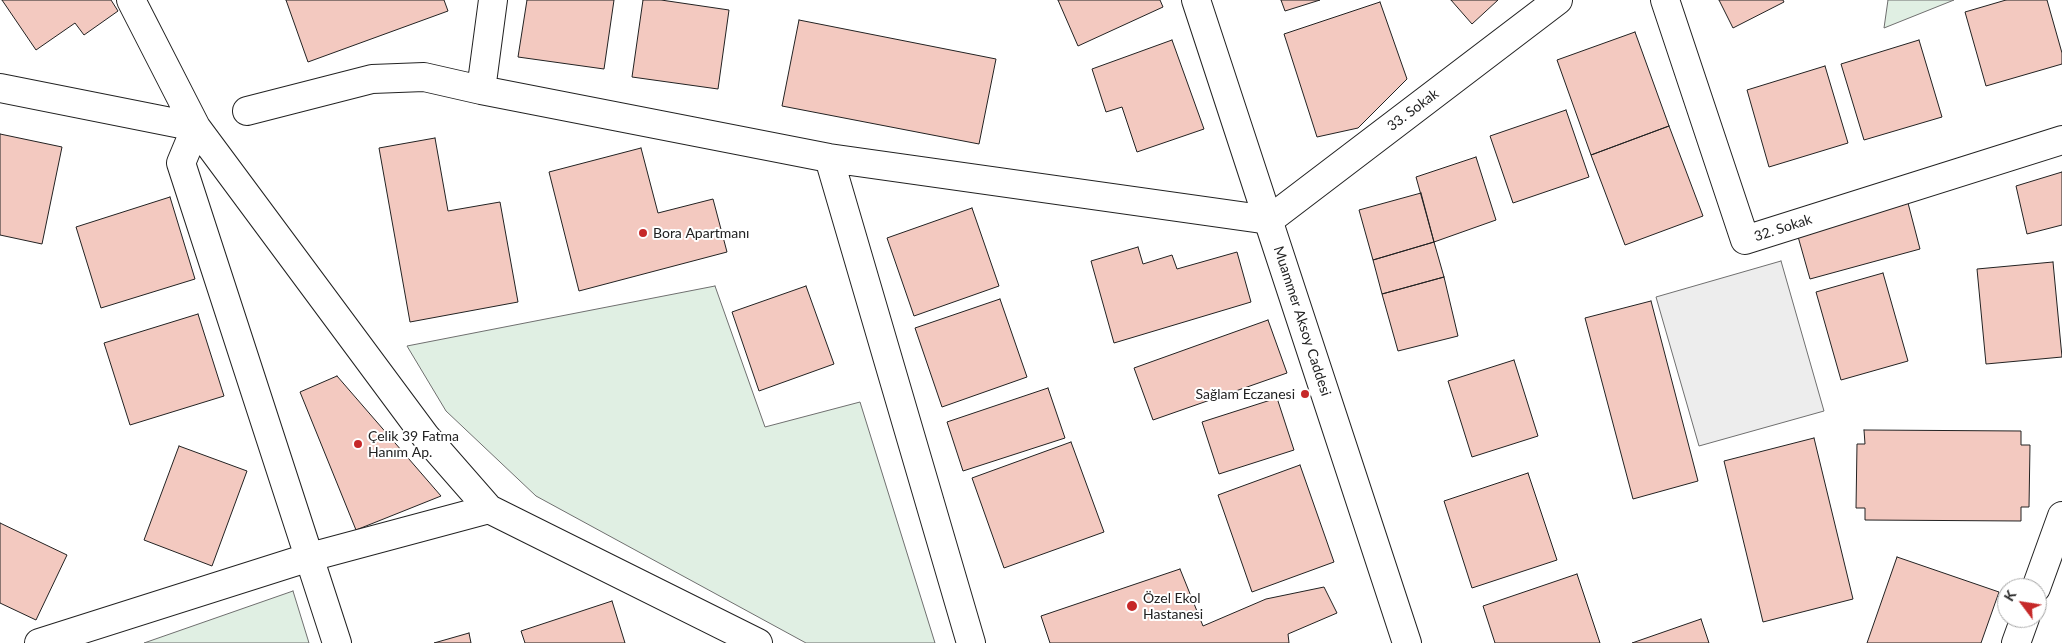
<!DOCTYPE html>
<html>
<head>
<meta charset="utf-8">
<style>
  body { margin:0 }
  #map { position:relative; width:2062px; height:643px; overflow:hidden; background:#fff; font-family:Lato,sans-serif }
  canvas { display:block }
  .north { position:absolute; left:1997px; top:578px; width:50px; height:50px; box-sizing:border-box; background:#fff; border:1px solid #a7a7a7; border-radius:50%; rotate:301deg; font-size:14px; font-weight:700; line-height:20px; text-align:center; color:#222 }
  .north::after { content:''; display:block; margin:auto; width:18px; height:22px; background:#c62828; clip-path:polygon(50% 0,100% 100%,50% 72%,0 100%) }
</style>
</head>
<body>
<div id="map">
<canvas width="2062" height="643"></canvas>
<div class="north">K</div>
</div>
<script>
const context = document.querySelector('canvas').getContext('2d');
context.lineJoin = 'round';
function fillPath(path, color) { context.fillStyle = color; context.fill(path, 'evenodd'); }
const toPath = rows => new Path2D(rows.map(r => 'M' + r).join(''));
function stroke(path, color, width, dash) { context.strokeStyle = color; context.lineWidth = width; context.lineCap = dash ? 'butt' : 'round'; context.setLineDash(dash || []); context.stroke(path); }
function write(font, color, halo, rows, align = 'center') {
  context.font = font + ' Lato,sans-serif'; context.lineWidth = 4; context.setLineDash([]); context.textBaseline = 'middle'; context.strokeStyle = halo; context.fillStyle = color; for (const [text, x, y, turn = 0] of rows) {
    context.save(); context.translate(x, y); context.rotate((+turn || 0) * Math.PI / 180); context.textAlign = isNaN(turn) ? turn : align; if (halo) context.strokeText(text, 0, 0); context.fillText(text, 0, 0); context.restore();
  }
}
const green = toPath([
  [1888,0,1954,0,1884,28,1888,0],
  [715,286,765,427,860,402,935,643,806,643,536,496,446,411,407,346,715,286],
  [293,591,309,643,144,643,293,591]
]);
fillPath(green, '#e0efe3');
stroke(green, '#6f6f6f', 1);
const parking = toPath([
  [1781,261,1824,411,1699,446,1656,297,1781,261]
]);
fillPath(parking, '#ededed');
stroke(parking, '#6f6f6f', 1);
const building = toPath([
  [2,0,111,0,118,11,84,35,75,23,36,50,2,0],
  [286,0,444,0,448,11,308,62,286,0],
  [527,0,614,0,604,69,518,57,527,0],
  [643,0,661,0,729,10,718,89,632,77,643,0],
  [1058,0,1160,0,1163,7,1078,46,1058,0],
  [1281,0,1320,0,1285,11,1281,0],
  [1451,0,1498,0,1472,24,1451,0],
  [1719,0,1783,0,1784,2,1733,28,1719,0],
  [2006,0,2047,0,2062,53,2062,64,1986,86,1965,12,2006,0],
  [1380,2,1407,79,1358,128,1317,137,1284,34,1380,2],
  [799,20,996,59,979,144,782,106,799,20],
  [1635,32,1669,126,1591,155,1557,60,1635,32],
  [1172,40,1204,129,1137,152,1122,107,1106,112,1092,69,1172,40],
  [1919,40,1942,117,1864,140,1841,64,1919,40],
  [1825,66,1848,143,1769,167,1747,90,1825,66],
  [1566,110,1589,177,1513,203,1490,136,1566,110],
  [1669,126,1703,216,1625,245,1591,155,1669,126],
  [0,134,62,147,42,244,0,235,0,134],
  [435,138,448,211,500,202,518,302,410,322,379,148,435,138],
  [641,148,658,213,713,199,727,252,579,291,549,172,641,148],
  [1476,157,1496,220,1434,242,1416,177,1476,157],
  [2062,172,2062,225,2027,234,2016,186,2062,172],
  [1421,193,1434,242,1373,260,1359,210,1421,193],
  [170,197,195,279,101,308,76,227,170,197],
  [1908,203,1920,249,1810,279,1797,233,1908,203],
  [972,208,999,286,914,316,887,238,972,208],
  [1434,242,1444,277,1382,294,1373,260,1434,242],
  [1138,247,1143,264,1172,255,1177,269,1237,252,1251,302,1114,343,1091,261,1138,247],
  [2053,262,2062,357,1986,364,1977,269,2053,262],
  [1883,273,1908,361,1841,380,1816,292,1883,273],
  [1444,277,1458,336,1398,351,1382,294,1444,277],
  [806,286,834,364,759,391,732,312,806,286],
  [1000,299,1027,377,942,407,915,328,1000,299],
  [1651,301,1698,481,1633,499,1585,318,1651,301],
  [198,314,224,396,130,425,104,343,198,314],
  [1268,320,1287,373,1153,420,1134,368,1268,320],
  [1514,360,1538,436,1472,457,1448,381,1514,360],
  [337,376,441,496,356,530,300,392,337,376],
  [1048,388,1065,438,963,471,947,422,1048,388],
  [1277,398,1294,450,1219,474,1202,422,1277,398],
  [1864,430,2021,431,2021,445,2030,445,2029,507,2021,507,2021,521,1865,520,1865,508,1856,508,1857,444,1865,444,1864,430],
  [1814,438,1853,599,1763,622,1724,461,1814,438],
  [1071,442,1104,532,1004,568,972,478,1071,442],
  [179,446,247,471,212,566,144,540,179,446],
  [1300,465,1334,562,1252,592,1218,495,1300,465],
  [1528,473,1557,560,1472,588,1444,501,1528,473],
  [0,523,67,555,36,620,0,603,0,523],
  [1897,557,1999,592,1981,643,1867,643,1897,557],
  [1180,569,1203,626,1266,599,1324,587,1337,613,1288,634,1289,643,1050,643,1041,616,1180,569],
  [1577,574,1600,643,1495,643,1483,606,1577,574],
  [612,601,625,643,525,643,521,631,612,601],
  [1701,619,1709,643,1632,643,1701,619],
  [469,633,471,643,434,643,469,633]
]);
fillPath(building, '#f3c9c0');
stroke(building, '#222', 1);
const street = toPath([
  [131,0,196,127,426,437,489,509,758,643],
  [1665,0,1745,240,2062,140],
  [0,88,196,127,181,163,337,643],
  [481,90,493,0],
  [247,111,372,79,424,77,481,90,829,158,1269,220,1558,0],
  [829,158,971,643],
  [39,643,310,557,489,509]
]);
const secondary = toPath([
  [1196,0,1407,643],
  [2036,588,2062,516],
  [2016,643,2025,618]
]);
stroke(street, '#222', 30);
stroke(secondary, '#222', 30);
stroke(street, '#fff', 28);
stroke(secondary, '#fff', 28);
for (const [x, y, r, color] of [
  [643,233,5,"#c62828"],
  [1305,394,5,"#c62828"],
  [358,444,5,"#c62828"],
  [1132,606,6,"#c62828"]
]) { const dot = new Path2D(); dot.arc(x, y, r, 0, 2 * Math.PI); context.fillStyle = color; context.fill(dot); stroke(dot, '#fff', 2); }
write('14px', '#222', '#fff', [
  ["33. Sokak",1413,110,-37],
  ["32. Sokak",1783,228,-18],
  ["Muammer Aksoy Caddesi",1302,321,72]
]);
write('14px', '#222', '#fff', [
  ["Bora Apartmanı",653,233],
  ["Sağlam Eczanesi",1295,394,"right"],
  ["Çelik 39 Fatma",368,436],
  ["Hanım Ap.",368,452],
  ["Özel Ekol",1143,598],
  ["Hastanesi",1143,614]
], 'left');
</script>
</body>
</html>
